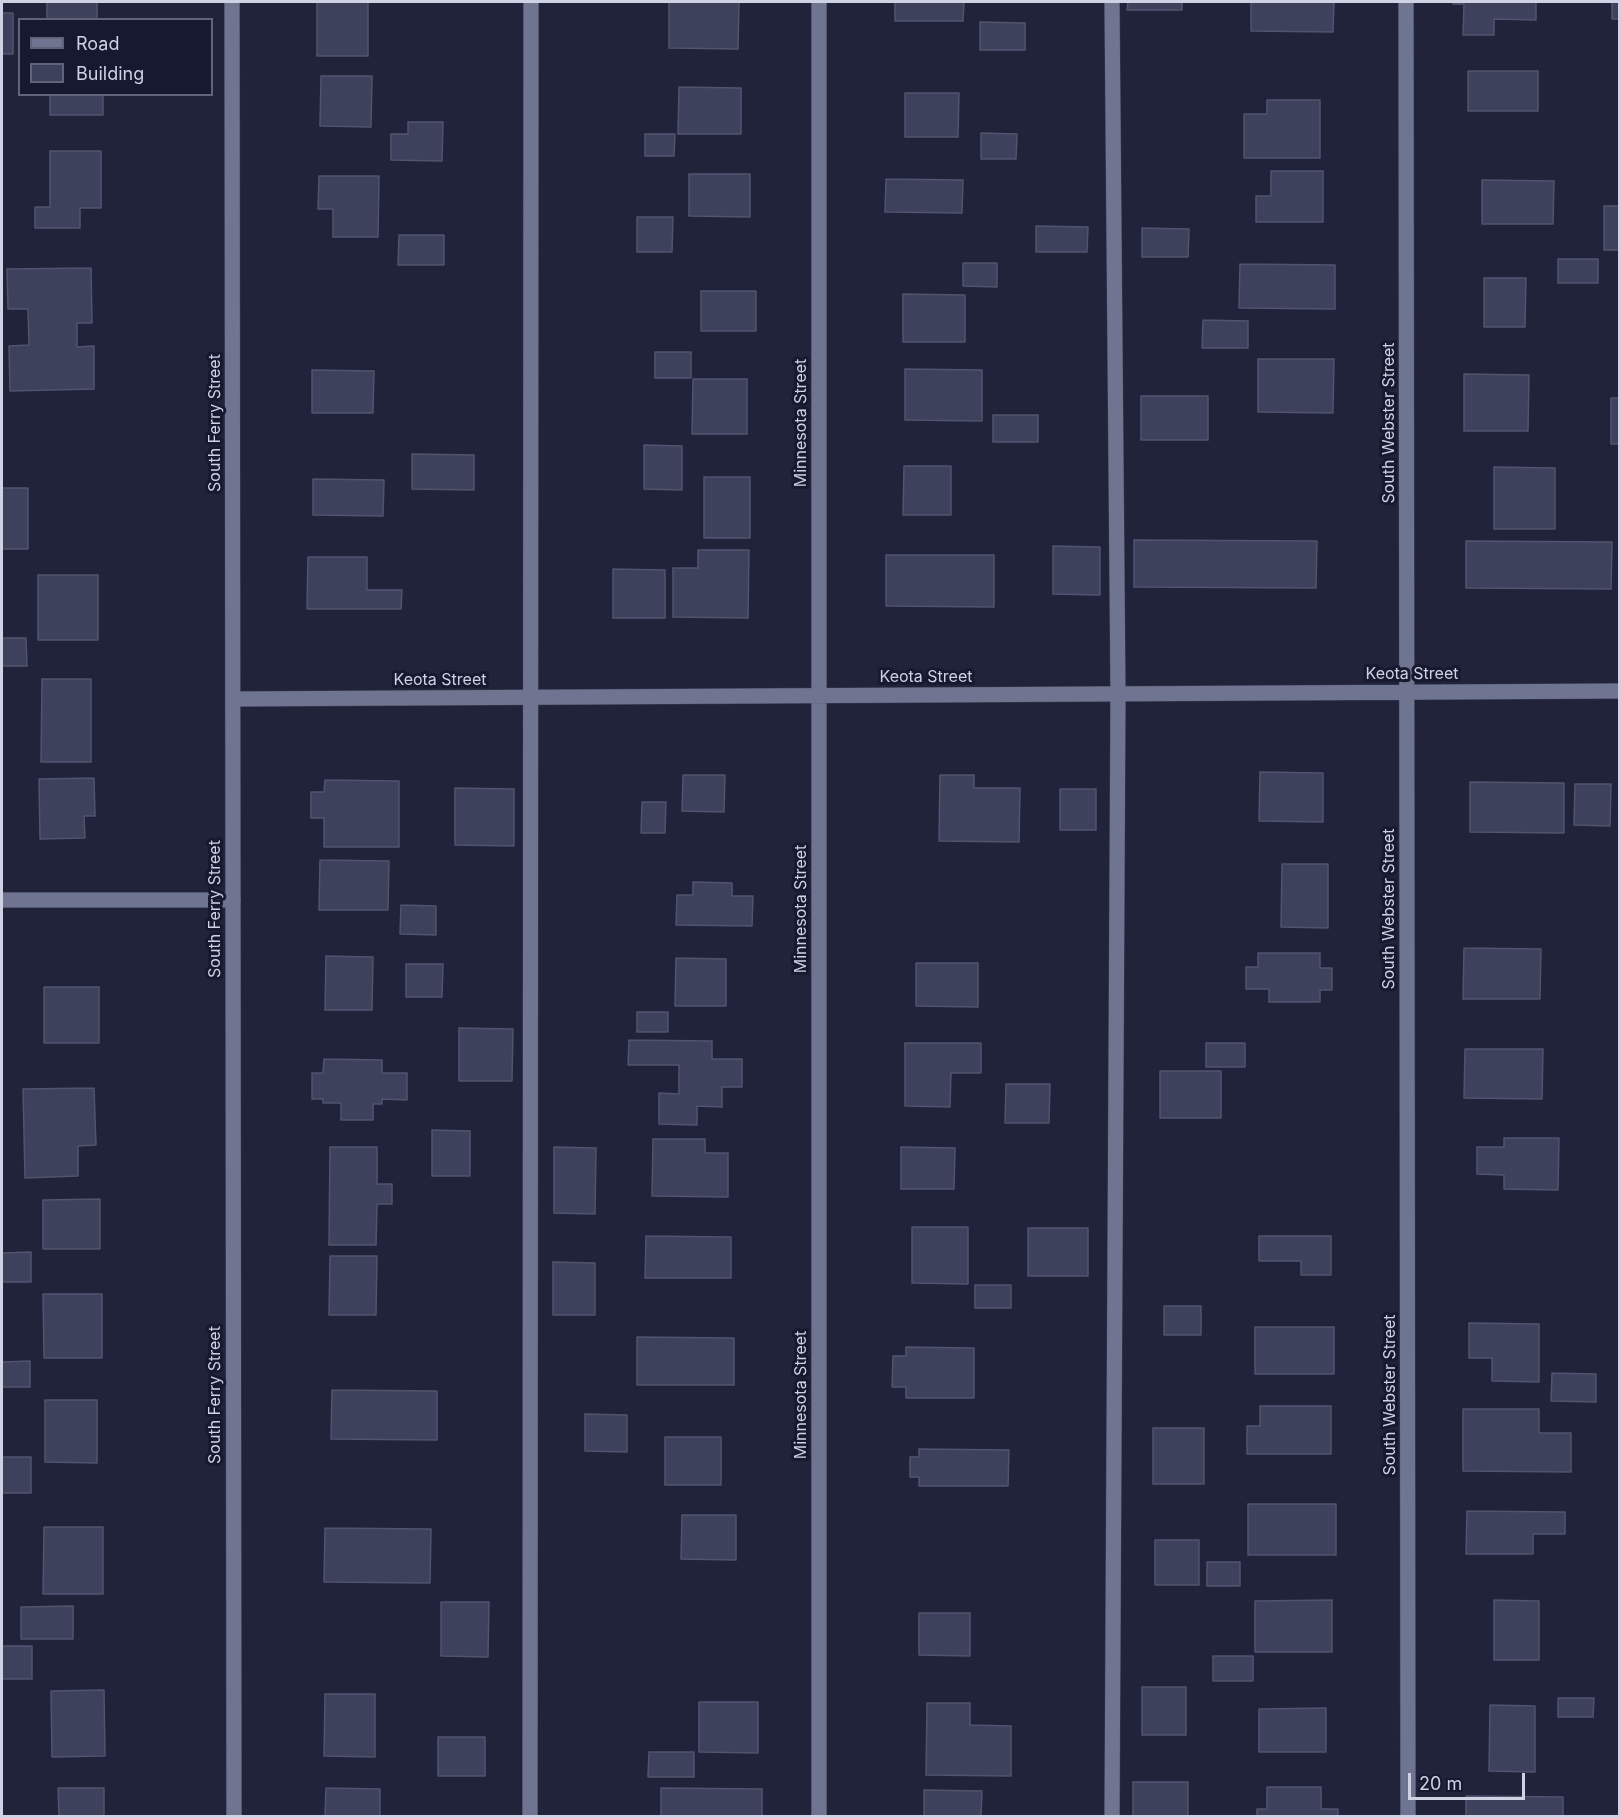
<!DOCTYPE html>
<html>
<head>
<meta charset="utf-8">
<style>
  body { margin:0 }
  #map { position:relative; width:1621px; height:1818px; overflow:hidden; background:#20233a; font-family:Inter,sans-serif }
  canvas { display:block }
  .frame { position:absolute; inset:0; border:3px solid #cfd2e2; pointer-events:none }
  .legend { position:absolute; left:18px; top:18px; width:195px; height:78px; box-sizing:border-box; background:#171930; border:2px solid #616377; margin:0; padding:8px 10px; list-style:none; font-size:18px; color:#cfd2e2 }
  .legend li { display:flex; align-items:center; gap:12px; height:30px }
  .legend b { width:30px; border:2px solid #616377 }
  .scale { position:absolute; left:1408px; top:1773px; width:117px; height:27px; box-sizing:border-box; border:3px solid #cfd2e2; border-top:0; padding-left:8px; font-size:18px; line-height:21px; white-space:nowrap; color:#cfd2e2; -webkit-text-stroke:4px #171930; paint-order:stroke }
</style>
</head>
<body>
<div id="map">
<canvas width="1621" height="1818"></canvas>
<div class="frame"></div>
<ul class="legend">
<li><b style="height:8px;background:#6f7490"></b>Road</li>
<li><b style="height:16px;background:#3d415b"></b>Building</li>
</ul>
<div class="scale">20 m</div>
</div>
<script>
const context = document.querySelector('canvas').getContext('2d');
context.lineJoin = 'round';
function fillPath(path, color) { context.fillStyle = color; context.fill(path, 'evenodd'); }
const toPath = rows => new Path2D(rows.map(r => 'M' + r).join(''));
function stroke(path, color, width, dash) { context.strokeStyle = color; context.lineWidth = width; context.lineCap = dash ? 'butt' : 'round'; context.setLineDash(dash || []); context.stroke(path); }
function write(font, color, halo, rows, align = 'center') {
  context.font = font + ' Inter,sans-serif'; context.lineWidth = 6; context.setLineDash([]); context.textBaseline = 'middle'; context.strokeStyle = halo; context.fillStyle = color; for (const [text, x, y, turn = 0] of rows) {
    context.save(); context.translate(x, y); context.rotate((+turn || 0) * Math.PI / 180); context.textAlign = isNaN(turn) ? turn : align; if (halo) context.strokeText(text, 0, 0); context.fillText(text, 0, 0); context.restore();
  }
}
const building = toPath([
  [47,2,97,2,97,20,47,20,47,2],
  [317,2,368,2,368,56,317,56,317,2],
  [669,2,739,2,738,49,669,48,669,2],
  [895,2,964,2,963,21,895,21,895,2],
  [1128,2,1182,2,1182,10,1127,10,1128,2],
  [1251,2,1334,2,1333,32,1251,31,1251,2],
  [1453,2,1536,2,1536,20,1494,19,1494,35,1463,35,1464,4,1453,4,1453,2],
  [1612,2,1620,2,1620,19,1612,19,1612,2],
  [2,13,13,13,13,54,2,54,2,13],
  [980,22,1025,23,1025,50,980,50,980,22],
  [1468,71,1538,71,1538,111,1468,111,1468,71],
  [321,76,372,76,371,127,320,126,321,76],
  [679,87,741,88,741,134,678,134,679,87],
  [905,93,959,93,958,137,905,137,905,93],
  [50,94,103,94,103,115,50,115,50,94],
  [1267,100,1320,100,1320,158,1244,158,1244,114,1267,114,1267,100],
  [408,122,443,122,442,161,391,160,391,134,408,134,408,122],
  [981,133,1017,134,1016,159,981,159,981,133],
  [645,134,675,134,674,156,645,156,645,134],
  [50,151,101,151,101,208,80,208,80,228,35,228,35,207,50,207,50,151],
  [1271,171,1323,171,1323,222,1256,222,1256,196,1271,196,1271,171],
  [689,174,750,174,750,217,689,216,689,174],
  [319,176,379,176,378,237,333,237,333,209,318,209,319,176],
  [886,179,963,180,962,213,885,212,886,179],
  [1482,180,1554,181,1553,224,1482,224,1482,180],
  [1604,206,1620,206,1620,250,1604,250,1604,206],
  [637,217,673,217,672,252,637,252,637,217],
  [1036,226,1088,227,1087,252,1036,252,1036,226],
  [1142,228,1189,229,1188,257,1142,257,1142,228],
  [399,235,444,235,444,265,398,265,399,235],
  [1558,259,1598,259,1598,283,1558,283,1558,259],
  [963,263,997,263,997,287,963,286,963,263],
  [1240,264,1335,265,1335,309,1239,308,1240,264],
  [91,268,92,323,77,323,77,347,94,346,94,389,10,391,9,346,29,345,28,309,8,309,7,269,91,268],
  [1484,278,1526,278,1525,327,1484,327,1484,278],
  [701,291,756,291,756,331,701,331,701,291],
  [903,294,965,295,965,342,903,342,903,294],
  [1203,320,1248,321,1248,348,1202,348,1203,320],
  [655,352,691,352,691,378,655,378,655,352],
  [1258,359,1334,359,1333,413,1258,412,1258,359],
  [905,369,982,370,982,421,905,420,905,369],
  [312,370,374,371,373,413,312,413,312,370],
  [1464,374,1529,375,1528,431,1464,431,1464,374],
  [693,379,747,379,747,434,692,434,693,379],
  [1141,396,1208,396,1208,440,1141,440,1141,396],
  [1611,398,1620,398,1620,444,1611,444,1611,398],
  [993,415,1038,415,1038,442,993,442,993,415],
  [644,445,682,446,682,490,644,489,644,445],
  [412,454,474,455,474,490,412,489,412,454],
  [904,466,951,466,951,515,903,515,904,466],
  [1494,467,1555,468,1555,529,1494,529,1494,467],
  [704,477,750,477,750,538,704,538,704,477],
  [313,479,384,480,383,516,313,515,313,479],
  [2,488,28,488,28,549,2,549,2,488],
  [1134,540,1317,541,1316,588,1134,587,1134,540],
  [1466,541,1612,542,1611,589,1466,588,1466,541],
  [1053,546,1100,547,1100,595,1053,594,1053,546],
  [698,550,749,550,748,618,673,617,673,568,698,568,698,550],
  [886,555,994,555,994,607,886,606,886,555],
  [308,557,367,557,367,590,402,590,401,609,307,609,308,557],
  [613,569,665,570,665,618,613,618,613,569],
  [38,575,98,575,98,640,38,640,38,575],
  [2,638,26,638,27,666,2,666,2,638],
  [42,679,91,679,91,762,41,762,42,679],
  [1260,772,1323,773,1323,822,1259,821,1260,772],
  [683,775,725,775,724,812,682,811,683,775],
  [940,775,974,775,974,788,1020,788,1019,842,939,841,940,775],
  [94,778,95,816,84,816,85,838,40,839,39,779,94,778],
  [325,780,399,781,399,847,324,847,324,818,311,818,311,792,324,792,325,780],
  [1470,782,1564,783,1564,833,1470,832,1470,782],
  [1575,784,1611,784,1610,826,1574,825,1575,784],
  [455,788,514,789,514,846,455,845,455,788],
  [1060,789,1096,789,1096,830,1060,830,1060,789],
  [642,802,666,802,665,833,641,833,642,802],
  [320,860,389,861,388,910,319,910,320,860],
  [1282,864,1328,864,1328,928,1281,927,1282,864],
  [693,882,732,883,732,896,753,896,752,926,676,925,677,895,693,895,693,882],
  [401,905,436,906,436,935,400,934,401,905],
  [1464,948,1541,949,1540,999,1463,999,1464,948],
  [1258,953,1320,953,1320,968,1332,968,1332,990,1320,990,1320,1002,1269,1002,1269,989,1246,989,1246,967,1258,967,1258,953],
  [326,956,373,957,372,1010,325,1010,326,956],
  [676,958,726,959,726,1006,675,1006,676,958],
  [916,963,978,963,978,1007,916,1006,916,963],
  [406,964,443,964,442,997,406,997,406,964],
  [44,987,99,987,99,1043,44,1043,44,987],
  [637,1012,668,1012,668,1032,637,1032,637,1012],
  [459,1028,513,1029,512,1081,459,1081,459,1028],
  [629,1040,712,1041,712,1059,742,1059,742,1087,722,1087,722,1107,697,1106,697,1125,659,1124,659,1093,679,1094,679,1065,628,1065,629,1040],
  [905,1043,981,1043,981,1073,951,1073,950,1107,905,1106,905,1043],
  [1206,1043,1245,1043,1245,1067,1206,1067,1206,1043],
  [1465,1049,1543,1049,1542,1099,1464,1098,1465,1049],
  [324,1059,382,1060,382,1073,407,1073,407,1100,382,1099,382,1104,373,1104,373,1120,341,1120,341,1103,323,1103,323,1099,312,1099,312,1073,323,1073,324,1059],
  [1160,1071,1221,1071,1221,1118,1160,1118,1160,1071],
  [1006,1084,1050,1084,1049,1123,1005,1123,1006,1084],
  [94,1088,96,1145,78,1146,78,1176,25,1178,23,1089,94,1088],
  [432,1130,470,1131,470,1176,432,1176,432,1130],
  [1504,1138,1559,1138,1558,1190,1504,1189,1504,1175,1477,1174,1477,1147,1504,1147,1504,1138],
  [653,1139,705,1139,705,1153,728,1153,728,1197,652,1196,653,1139],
  [330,1147,377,1147,377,1184,392,1184,392,1204,377,1204,376,1245,329,1245,330,1147],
  [554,1147,596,1148,595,1214,554,1213,554,1147],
  [901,1147,955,1148,954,1189,901,1189,901,1147],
  [100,1199,100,1249,43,1249,43,1200,100,1199],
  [912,1227,968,1227,968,1284,912,1283,912,1227],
  [1028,1228,1088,1228,1088,1276,1028,1276,1028,1228],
  [646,1236,731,1237,731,1278,645,1278,646,1236],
  [1259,1236,1331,1236,1331,1275,1301,1275,1301,1261,1259,1261,1259,1236],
  [31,1252,31,1282,2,1282,2,1253,31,1252],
  [330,1256,377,1256,376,1315,329,1315,330,1256],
  [553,1262,595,1263,595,1315,553,1315,553,1262],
  [975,1285,1011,1285,1011,1308,975,1308,975,1285],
  [43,1294,102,1294,102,1358,44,1358,43,1294],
  [1164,1306,1201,1306,1201,1335,1164,1335,1164,1306],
  [1469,1323,1539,1324,1539,1382,1492,1381,1492,1358,1469,1358,1469,1323],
  [1255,1327,1334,1327,1334,1374,1255,1374,1255,1327],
  [637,1337,734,1338,734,1385,637,1385,637,1337],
  [906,1347,974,1348,974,1398,906,1398,906,1387,892,1387,893,1356,906,1356,906,1347],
  [30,1361,30,1387,2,1387,2,1362,30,1361],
  [1552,1373,1596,1374,1596,1402,1551,1401,1552,1373],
  [332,1390,437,1391,437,1440,331,1439,332,1390],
  [45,1400,97,1400,97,1463,45,1462,45,1400],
  [1260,1406,1331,1406,1331,1454,1247,1454,1247,1426,1260,1426,1260,1406],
  [1463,1409,1539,1409,1539,1433,1571,1433,1571,1472,1463,1471,1463,1409],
  [585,1414,627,1415,627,1452,585,1451,585,1414],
  [1153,1428,1204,1428,1204,1484,1153,1484,1153,1428],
  [665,1437,721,1437,721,1485,665,1485,665,1437],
  [919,1449,1009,1450,1008,1486,919,1486,919,1477,910,1477,910,1457,919,1457,919,1449],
  [2,1457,31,1457,31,1493,2,1493,2,1457],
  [1248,1504,1336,1504,1336,1555,1248,1555,1248,1504],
  [1467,1511,1565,1512,1565,1534,1533,1534,1533,1554,1466,1554,1467,1511],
  [682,1515,736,1515,736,1560,681,1559,682,1515],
  [44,1527,103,1527,103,1594,43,1594,44,1527],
  [325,1528,431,1529,430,1583,324,1582,325,1528],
  [1155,1540,1199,1540,1199,1585,1155,1585,1155,1540],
  [1207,1562,1240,1562,1240,1586,1207,1586,1207,1562],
  [1332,1600,1332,1652,1255,1652,1255,1601,1332,1600],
  [1494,1600,1539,1601,1539,1660,1494,1660,1494,1600],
  [441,1602,489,1602,488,1657,441,1656,441,1602],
  [73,1606,73,1639,21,1639,21,1607,73,1606],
  [919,1613,970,1613,970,1656,919,1655,919,1613],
  [2,1646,32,1646,32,1679,2,1679,2,1646],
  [1213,1656,1253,1656,1253,1681,1213,1681,1213,1656],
  [1142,1687,1186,1687,1186,1735,1142,1735,1142,1687],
  [104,1690,105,1756,52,1757,51,1691,104,1690],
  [325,1694,375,1694,375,1757,324,1756,325,1694],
  [1558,1698,1594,1698,1593,1717,1558,1717,1558,1698],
  [699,1702,758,1702,758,1753,699,1752,699,1702],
  [927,1703,970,1703,970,1725,1011,1726,1011,1776,926,1775,927,1703],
  [1490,1705,1535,1706,1535,1772,1489,1771,1490,1705],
  [1326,1708,1326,1752,1259,1752,1259,1709,1326,1708],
  [438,1737,485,1737,485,1776,438,1776,438,1737],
  [649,1752,694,1752,694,1777,648,1777,649,1752],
  [1133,1782,1188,1782,1188,1816,1133,1816,1133,1782],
  [1267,1787,1321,1787,1321,1809,1338,1809,1338,1816,1257,1816,1257,1809,1267,1809,1267,1787],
  [58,1788,104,1788,104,1816,59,1816,58,1788],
  [326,1788,380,1789,380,1816,325,1816,326,1788],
  [661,1788,762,1789,762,1816,661,1816,661,1788],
  [924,1790,982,1791,981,1816,924,1816,924,1790],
  [1466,1796,1563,1797,1563,1816,1466,1816,1466,1796]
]);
fillPath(building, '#3d415b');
stroke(building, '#50546f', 1.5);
const service = toPath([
  [1112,2,1118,694,1112,1816],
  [530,1816,531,2]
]);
const minor = toPath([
  [819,2,819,1816],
  [1406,2,1408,1816],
  [233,699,1620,691],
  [2,900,233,900]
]);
const tertiary = toPath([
  [232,2,234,1816]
]);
stroke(service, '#3d3f53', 16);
stroke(minor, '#3d3f53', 16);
stroke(tertiary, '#3d3f53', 16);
stroke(service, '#6f7490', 15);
stroke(minor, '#6f7490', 15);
stroke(tertiary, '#6f7490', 15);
write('16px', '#cfd2e2', '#171930', [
  ["South Ferry Street",215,423,-90],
  ["Minnesota Street",801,423,-90],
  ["South Webster Street",1389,423,-90],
  ["Keota Street",1412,674],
  ["Keota Street",926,677],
  ["Keota Street",440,680],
  ["South Ferry Street",215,909,-90],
  ["Minnesota Street",801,909,-90],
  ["South Webster Street",1389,909,-90],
  ["South Ferry Street",215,1395,-90],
  ["Minnesota Street",801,1395,-90],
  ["South Webster Street",1390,1395,-90]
]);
</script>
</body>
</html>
